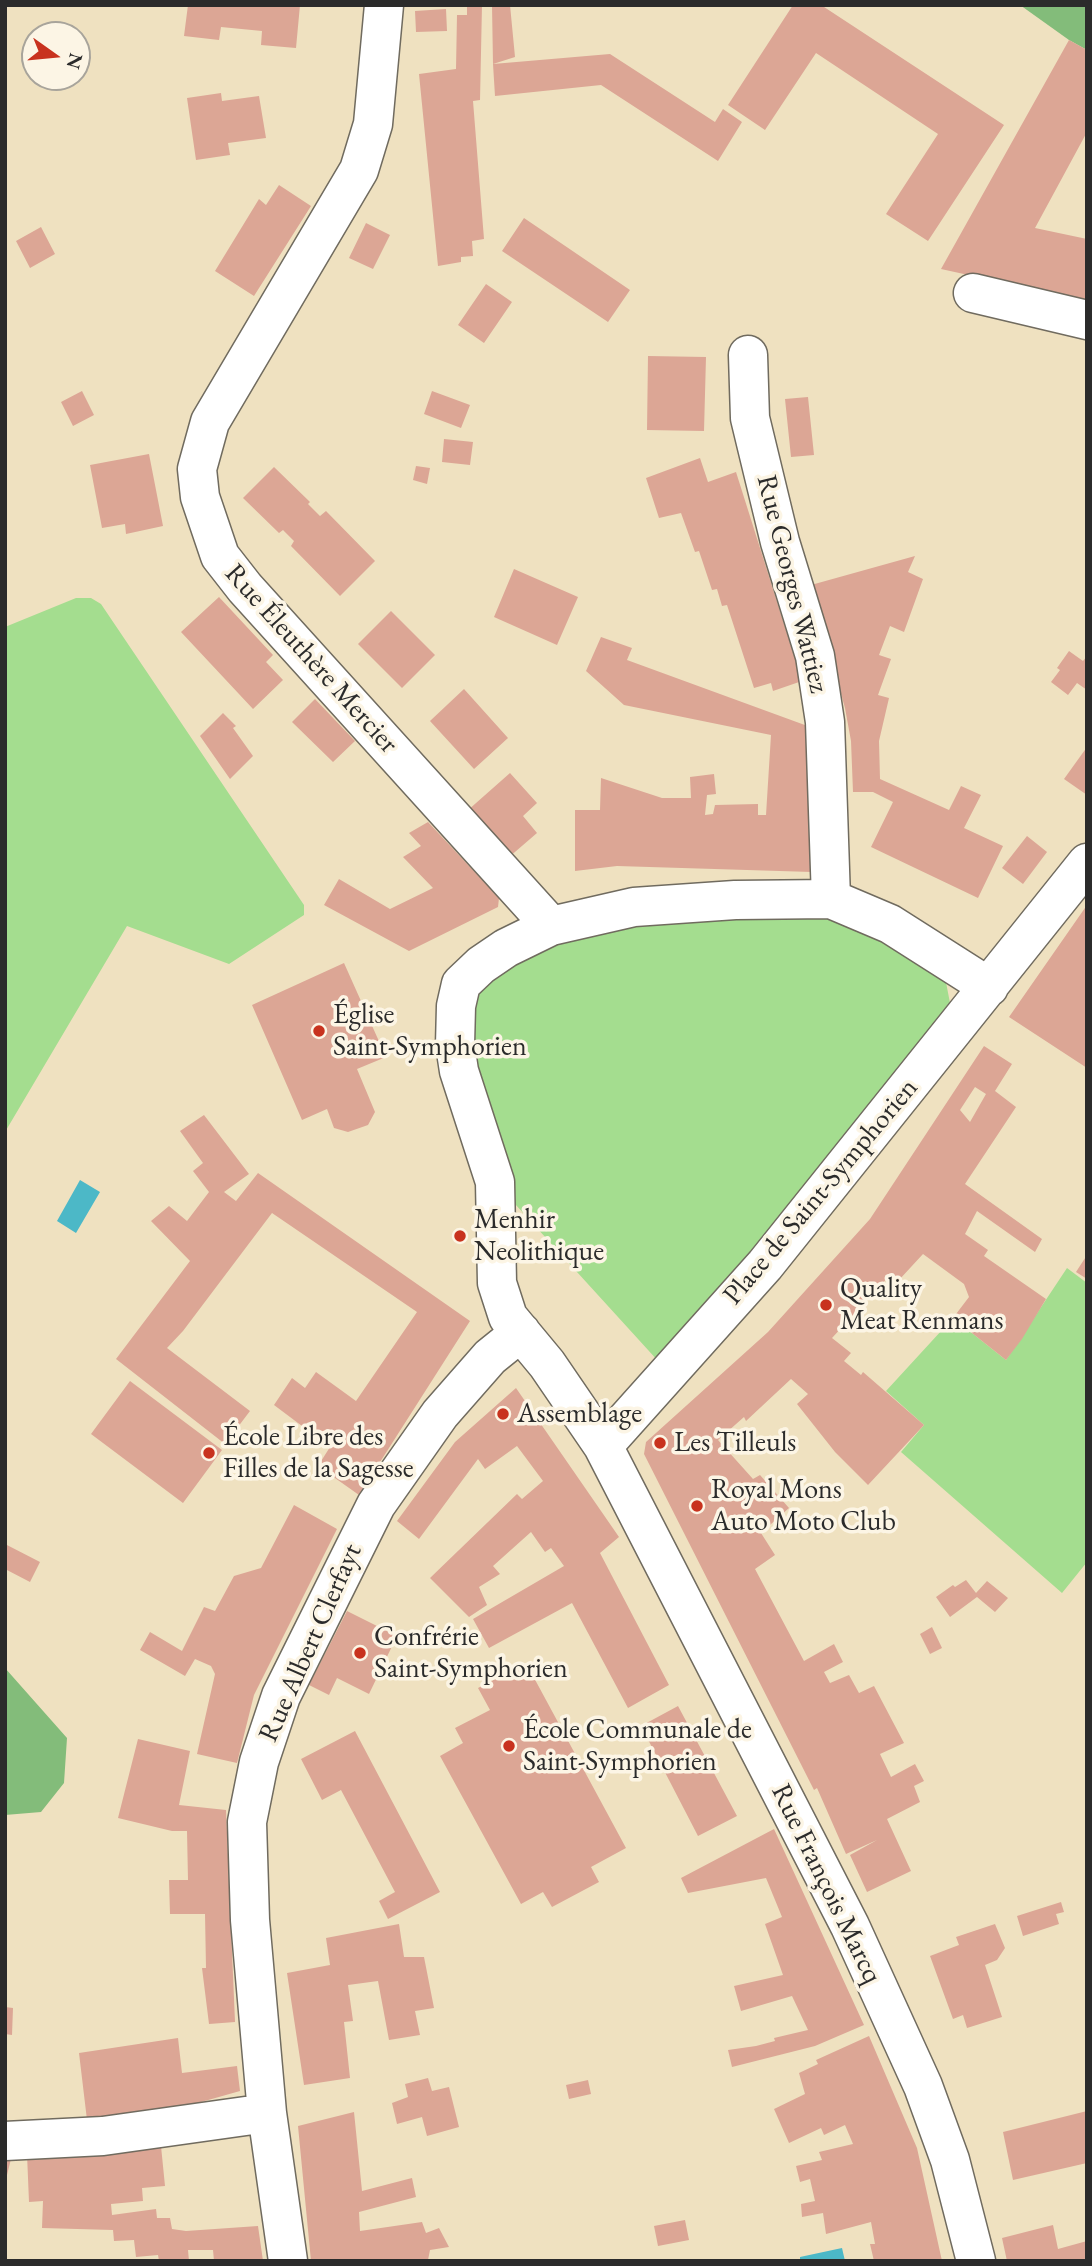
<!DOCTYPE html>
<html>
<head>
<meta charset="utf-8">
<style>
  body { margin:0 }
  #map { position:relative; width:1092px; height:2266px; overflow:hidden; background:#efe1c0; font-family:"EB Garamond",serif }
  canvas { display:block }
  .frame { position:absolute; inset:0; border:7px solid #2b2b2b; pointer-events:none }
  .north { position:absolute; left:21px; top:21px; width:70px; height:70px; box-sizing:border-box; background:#fcf5e5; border:2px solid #a8a49b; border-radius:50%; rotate:105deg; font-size:19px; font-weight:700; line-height:28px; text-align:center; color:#2b2b2b }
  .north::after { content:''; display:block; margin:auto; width:24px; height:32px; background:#c8321e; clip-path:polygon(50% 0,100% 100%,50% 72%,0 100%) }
</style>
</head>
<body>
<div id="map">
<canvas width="1092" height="2266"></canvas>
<div class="frame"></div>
<div class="north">N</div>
</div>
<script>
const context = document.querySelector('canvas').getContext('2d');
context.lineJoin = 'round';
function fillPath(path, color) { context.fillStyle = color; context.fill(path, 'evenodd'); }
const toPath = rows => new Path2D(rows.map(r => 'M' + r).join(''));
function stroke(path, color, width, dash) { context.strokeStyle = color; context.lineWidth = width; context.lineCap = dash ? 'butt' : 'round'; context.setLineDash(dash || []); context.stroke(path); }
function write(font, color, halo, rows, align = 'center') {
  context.font = font + ' "EB Garamond",serif'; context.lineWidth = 7; context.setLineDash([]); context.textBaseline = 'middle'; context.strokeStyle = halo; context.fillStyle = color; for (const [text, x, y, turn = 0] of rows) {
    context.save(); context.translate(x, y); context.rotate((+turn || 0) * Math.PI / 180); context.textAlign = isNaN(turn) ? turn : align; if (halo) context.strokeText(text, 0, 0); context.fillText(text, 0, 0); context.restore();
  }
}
fillPath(toPath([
  [76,598,91,598,101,604,304,905,304,915,229,964,127,926,5,1132,5,627],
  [831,899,944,972,950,1003,947,1039,669,1373,495,1182,459,1071,481,965,551,926],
  [1067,1268,1087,1283,1087,1562,1062,1593,901,1452,924,1425,886,1391,953,1318,1006,1360]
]), '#a4dd8f');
fillPath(toPath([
  [1020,5,1087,5,1087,50,1069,40],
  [5,1668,67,1738,64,1783,41,1812,5,1815]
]), '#83bc7a');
fillPath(toPath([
  [80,1180,100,1192,76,1233,57,1221],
  [842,2248,845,2261,800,2261,800,2257]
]), '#4cb8c7');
fillPath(toPath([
  [188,5,300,5,296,48,261,45,262,31,221,27,219,40,184,36],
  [467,5,482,5,480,100,473,101,484,239,472,241,473,256,461,257,461,262,438,266,419,74,456,69,457,15,467,15],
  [492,5,510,5,515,57,493,64,610,54,715,122,723,109,742,122,718,161,601,85,495,96,493,64],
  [793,5,821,5,1004,125,928,241,886,214,938,134,816,53,765,130,728,105],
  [446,9,447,31,416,32,415,11],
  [1069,40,1087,50,1087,132,1035,228,1087,239,1087,301,941,269],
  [221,93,222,101,259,96,266,138,228,143,230,155,196,160,187,98],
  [279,185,311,206,254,296,215,271,259,199,266,205],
  [524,218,630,290,608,322,502,251],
  [366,223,390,235,373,269,349,258],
  [41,227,55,254,30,268,16,241],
  [486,284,512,302,484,343,458,325],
  [648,356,706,357,704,431,647,430],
  [82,391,94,415,73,426,61,402],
  [432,391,470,405,461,428,424,414],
  [808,397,814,455,791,457,785,399],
  [444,439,473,442,470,465,442,462],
  [149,454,163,526,126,534,125,524,102,528,90,465],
  [700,458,708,482,736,472,802,681,773,691,771,683,754,688,727,605,722,606,717,589,712,590,699,551,695,552,681,513,659,518,646,478],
  [416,466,430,468,427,484,413,480],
  [274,467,310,502,308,504,320,516,326,511,375,561,340,596,291,546,294,541,283,530,279,533,243,498],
  [915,556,908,572,923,579,904,632,890,626,879,655,891,659,878,695,889,698,879,741,880,779,949,810,961,786,981,795,964,828,1003,846,978,898,871,847,893,802,873,792,853,792,851,741,845,708,811,585],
  [514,569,578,597,557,645,494,617],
  [219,597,273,655,266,662,283,680,253,709,181,632],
  [391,611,435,655,402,688,358,644],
  [601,637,632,648,627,660,813,728,812,872,617,866,575,871,575,810,600,810,601,778,662,798,691,798,690,777,714,774,716,794,707,795,705,815,713,814,715,805,758,804,758,815,766,815,771,735,624,705,586,671],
  [1069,651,1083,661,1087,656,1087,690,1077,683,1068,695,1051,682,1060,670,1057,668],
  [464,689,508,738,474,769,430,721],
  [315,699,355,741,333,762,292,722],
  [223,713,236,726,233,728,253,756,230,779,200,736],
  [1087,747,1087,795,1064,779],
  [510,773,537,803,523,816,537,833,508,858,467,811],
  [428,822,499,898,498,907,409,951,324,905,339,879,390,909,433,888,403,857,421,846,409,833],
  [1027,836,1047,852,1023,884,1002,868],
  [1087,905,1087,1068,1009,1017],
  [344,963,386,1057,357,1069,375,1112,368,1125,348,1132,334,1128,327,1109,302,1120,252,1005],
  [984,1046,1012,1064,995,1091,1016,1107,965,1184,1042,1239,1035,1252,977,1211,965,1234,988,1250,984,1256,1046,1299,1022,1339,1006,1360,953,1318,969,1297,964,1284,923,1254,899,1280,892,1273,832,1338,851,1353,844,1361,861,1375,863,1372,924,1425,868,1485,835,1452,797,1404,808,1394,791,1379,746,1421,744,1417,718,1440,753,1479,760,1475,789,1508,761,1533,775,1555,755,1569,804,1661,834,1644,843,1662,824,1672,830,1683,849,1675,859,1693,874,1686,904,1743,880,1754,891,1777,915,1764,924,1781,914,1786,920,1802,887,1819,911,1871,867,1892,850,1855,877,1840,846,1854,817,1788,814,1790,644,1454,646,1442,768,1332,870,1219],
  [975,1087,986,1094,970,1122,960,1110],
  [204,1115,249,1174,224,1192,236,1201,258,1173,470,1321,359,1495,318,1466,330,1447,274,1405,292,1378,305,1388,316,1372,356,1401,417,1312,272,1213,183,1331,167,1348,250,1411,225,1444,116,1359,190,1261,151,1221,169,1206,187,1221,209,1192,193,1171,203,1163,180,1131],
  [1087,1255,1087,1279,1076,1272],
  [130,1381,222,1450,183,1503,91,1434],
  [516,1388,619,1537,600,1553,669,1685,628,1708,572,1603,489,1648,473,1619,564,1566,551,1548,545,1552,531,1532,493,1566,500,1574,479,1587,487,1605,469,1617,430,1578,517,1494,522,1499,543,1481,517,1446,485,1469,478,1459,419,1539,397,1521,455,1442],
  [294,1505,337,1529,254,1695,237,1763,197,1754,215,1674,211,1666,195,1659,185,1676,140,1650,150,1632,182,1651,204,1607,215,1611,234,1576,261,1568],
  [5,1544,40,1562,30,1582,5,1569],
  [966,1580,976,1593,987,1581,1008,1598,995,1612,977,1597,950,1617,936,1597,953,1585,955,1587],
  [347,1611,397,1636,369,1694,337,1678,329,1695,309,1685],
  [932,1627,942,1648,930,1654,920,1634],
  [526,1663,626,1848,591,1867,599,1882,552,1907,543,1892,521,1904,440,1756,463,1743,455,1728,490,1710,478,1688],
  [678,1706,737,1816,698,1836,641,1726],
  [355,1731,440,1892,388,1919,379,1901,395,1892,341,1790,322,1800,301,1759],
  [138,1739,190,1751,179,1805,226,1810,235,2022,209,2024,202,1968,206,1968,205,1914,170,1914,169,1880,188,1880,187,1831,172,1831,118,1818],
  [774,1829,864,2025,815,2046,732,2067,728,2050,756,2046,775,2041,774,2038,808,2030,792,1996,741,2011,734,1986,783,1975,765,1924,782,1917,766,1878,688,1893,681,1878],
  [1061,1902,1064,1912,1056,1914,1059,1924,1023,1936,1017,1916],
  [399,1924,404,1957,424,1957,434,2008,415,2011,420,2035,389,2040,378,1981,348,1985,353,2021,344,2022,350,2078,304,2085,287,1973,330,1965,326,1938],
  [995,1924,1005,1948,997,1960,985,1965,1002,2017,967,2028,963,2015,953,2019,930,1956,959,1945,956,1937],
  [5,2007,13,2008,12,2035,5,2034],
  [869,2036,917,2148,942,2261,874,2261,870,2244,875,2244,871,2222,826,2234,823,2213,802,2217,801,2204,815,2201,810,2179,800,2182,796,2166,822,2160,819,2152,853,2144,845,2125,824,2135,821,2128,789,2143,774,2109,805,2094,799,2073,818,2064,816,2060],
  [178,2038,182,2073,237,2066,240,2091,187,2106,87,2120,79,2053],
  [428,2078,432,2091,449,2087,459,2127,427,2136,422,2117,397,2124,392,2103,408,2097,405,2084],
  [588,2080,591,2094,569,2099,566,2085],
  [1087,2111,1087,2163,1013,2180,1003,2132],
  [354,2112,362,2191,412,2178,416,2197,359,2212,360,2231,422,2222,426,2233,439,2228,449,2247,430,2250,428,2260,311,2261,298,2126],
  [161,2146,165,2186,142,2188,143,2201,111,2204,112,2215,156,2209,157,2218,170,2218,172,2229,186,2231,258,2226,263,2261,214,2261,213,2250,188,2250,189,2261,159,2261,158,2255,136,2257,134,2240,114,2241,113,2230,42,2228,43,2201,29,2202,27,2154],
  [5,2158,11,2159,6,2179,5,2179],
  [685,2220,689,2240,658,2246,654,2226],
  [1053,2225,1058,2249,1087,2241,1087,2261,1007,2261,1002,2238]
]), '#dca695');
const minor = toPath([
  [384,5,373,124,359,170,210,422,197,469,200,497,220,556,245,588,551,926],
  [973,293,1087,320],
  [748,355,750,418,780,542,815,656,825,722,831,899],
  [603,1446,765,1265,1087,863],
  [5,2141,103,2136,267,2113],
  [288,2261,267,2113,250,1920,247,1822,259,1762,281,1696,376,1505,440,1414,490,1357,521,1332],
  [976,2261,950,2160,923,2086,850,1926,603,1446,547,1364,508,1317,497,1283,495,1182,459,1071,455,1045,456,1006,461,984,481,965,506,948,551,926,634,907,735,900,831,899,890,924,989,987]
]);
stroke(minor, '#706b5f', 41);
stroke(minor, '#fff', 38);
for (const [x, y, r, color] of [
  [319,1031,7,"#c8321e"],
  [460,1236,7,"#c8321e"],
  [826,1305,7,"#c8321e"],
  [503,1414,7,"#c8321e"],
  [660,1443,7,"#c8321e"],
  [209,1453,7,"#c8321e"],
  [697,1506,7,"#c8321e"],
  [360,1653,7,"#c8321e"],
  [509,1746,7,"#c8321e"]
]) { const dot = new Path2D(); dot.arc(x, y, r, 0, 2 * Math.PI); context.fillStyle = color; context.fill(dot); stroke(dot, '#fcf5e5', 2.5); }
write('28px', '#2b2b2b', '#fcf5e5', [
  ["Rue Georges Wattiez",792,584,76],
  ["Rue Éleuthère Mercier",311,659,48],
  ["Place de Saint-Symphorien",821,1192,-50],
  ["Rue Albert Clerfayt",311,1643,-66],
  ["Rue François Marcq",826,1884,64]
]);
write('28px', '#2b2b2b', '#fcf5e5', [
  ["Église",333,1015],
  ["Saint-Symphorien",333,1047],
  ["Menhir",474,1220],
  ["Neolithique",474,1252],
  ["Quality",840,1289],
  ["Meat Renmans",840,1321],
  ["Assemblage",517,1414],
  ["École Libre des",223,1437],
  ["Filles de la Sagesse",223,1469],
  ["Les Tilleuls",674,1443],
  ["Royal Mons",711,1490],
  ["Auto Moto Club",711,1522],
  ["Confrérie",374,1637],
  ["Saint-Symphorien",374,1669],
  ["École Communale de",523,1730],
  ["Saint-Symphorien",523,1762]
], 'left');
</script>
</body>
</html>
